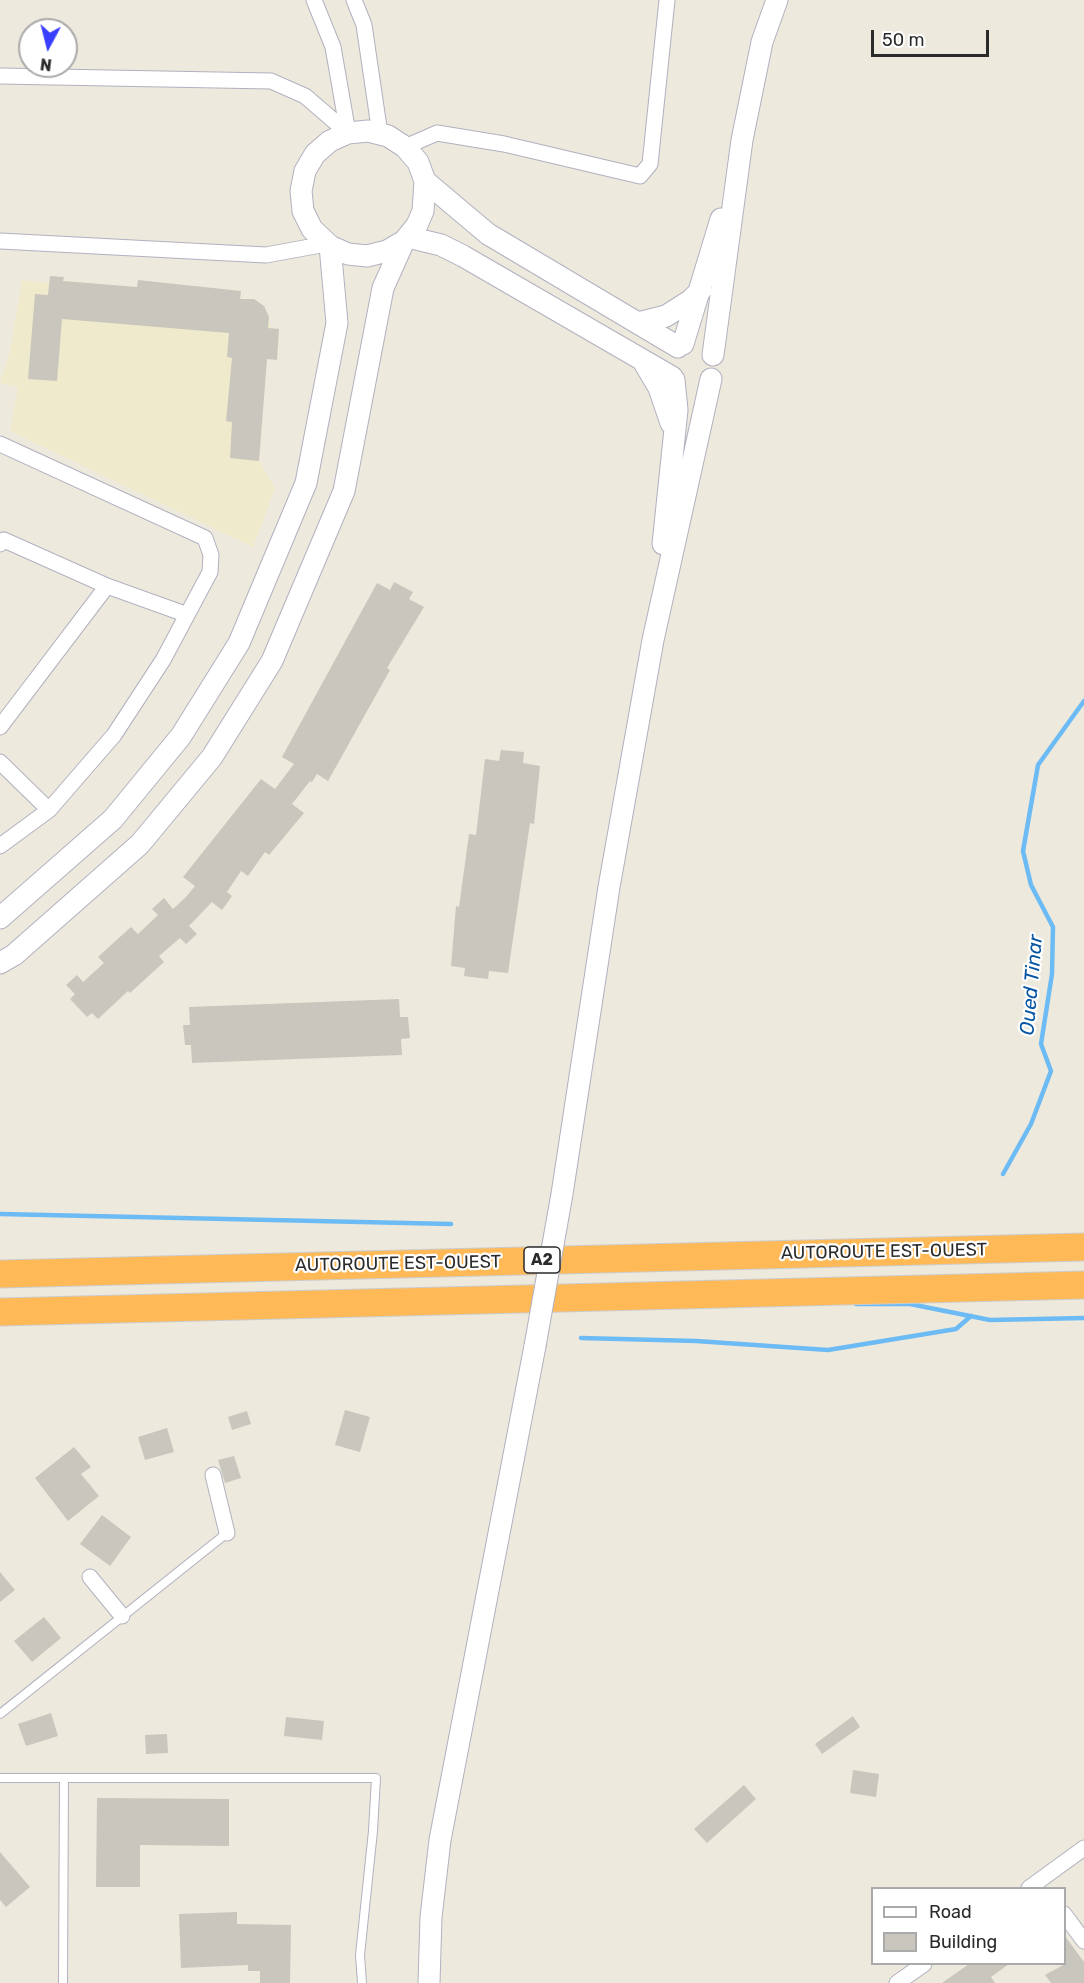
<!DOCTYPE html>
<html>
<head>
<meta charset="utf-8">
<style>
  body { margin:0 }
  #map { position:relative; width:1084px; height:1983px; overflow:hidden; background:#eee9dd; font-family:Rubik,sans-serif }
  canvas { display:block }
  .legend { position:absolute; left:871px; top:1887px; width:195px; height:78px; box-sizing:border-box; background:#fff; border:2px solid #aaa; margin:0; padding:8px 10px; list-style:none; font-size:18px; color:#2b2b2b }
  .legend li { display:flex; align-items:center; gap:12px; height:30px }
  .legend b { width:30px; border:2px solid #aaa }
  .north { position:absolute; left:18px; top:18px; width:60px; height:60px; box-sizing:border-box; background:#fff; border:2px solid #aaa; border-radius:50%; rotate:187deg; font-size:16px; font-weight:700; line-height:24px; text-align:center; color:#2b2b2b }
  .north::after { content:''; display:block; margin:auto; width:21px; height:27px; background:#393fff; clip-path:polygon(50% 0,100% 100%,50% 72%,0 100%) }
  .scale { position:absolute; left:871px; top:30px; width:118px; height:27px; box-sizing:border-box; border:3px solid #2b2b2b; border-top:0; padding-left:8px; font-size:18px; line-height:21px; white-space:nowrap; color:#2b2b2b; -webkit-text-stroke:4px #fff; paint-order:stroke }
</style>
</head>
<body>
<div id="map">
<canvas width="1084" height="1983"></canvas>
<ul class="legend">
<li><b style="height:8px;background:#fff"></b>Road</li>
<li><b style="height:16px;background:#c9c6bd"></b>Building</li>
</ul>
<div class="north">N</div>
<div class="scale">50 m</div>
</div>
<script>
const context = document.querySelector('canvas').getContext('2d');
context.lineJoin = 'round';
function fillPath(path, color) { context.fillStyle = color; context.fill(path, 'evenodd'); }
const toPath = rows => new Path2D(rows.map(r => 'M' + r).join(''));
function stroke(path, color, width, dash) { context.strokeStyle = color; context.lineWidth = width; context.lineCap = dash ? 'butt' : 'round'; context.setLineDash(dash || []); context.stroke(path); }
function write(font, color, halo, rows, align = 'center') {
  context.font = font + ' Rubik,sans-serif'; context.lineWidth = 4.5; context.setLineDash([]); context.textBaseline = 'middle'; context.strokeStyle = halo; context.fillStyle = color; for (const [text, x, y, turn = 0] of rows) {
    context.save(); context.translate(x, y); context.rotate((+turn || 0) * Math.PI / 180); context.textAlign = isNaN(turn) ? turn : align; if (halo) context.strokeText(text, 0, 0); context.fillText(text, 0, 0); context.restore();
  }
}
fillPath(toPath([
  [64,277,64,281,137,287,141,281,241,291,241,299,254,299,264,306,271,328,279,329,277,360,267,359,259,461,275,488,253,547,10,431,18,387,0,383,10,351,22,280,49,283]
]), '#f0eacc');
stroke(toPath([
  [1003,1174,1031,1124,1051,1071,1041,1044,1052,974,1053,927,1031,885,1023,851,1038,765,1084,701],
  [0,1214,451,1224],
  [856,1304,910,1304,990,1320,1084,1318],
  [581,1338,696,1341,828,1350,956,1329,971,1316]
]), '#6cbbf4', 4.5);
fillPath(toPath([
  [50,276,64,277,63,281,137,287,138,280,241,291,240,299,254,299,264,306,269,317,268,328,279,329,277,360,267,359,259,461,230,458,232,422,226,421,232,358,227,357,229,333,62,319,57,381,28,379,35,294,48,295],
  [394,582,413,592,409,599,424,607,387,668,390,670,328,781,317,774,312,782,310,781,292,804,304,813,269,855,265,852,248,876,241,871,227,892,232,896,222,910,212,902,189,926,197,934,186,944,180,938,159,956,164,962,130,993,128,991,98,1019,92,1013,87,1017,70,999,75,994,66,985,77,975,83,982,104,963,98,957,111,945,131,927,138,934,158,915,152,909,164,898,173,909,186,897,195,886,183,877,261,779,275,789,294,764,282,757,377,583,390,590],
  [501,750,524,752,523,763,540,766,534,824,530,823,508,973,489,971,488,979,464,976,465,968,451,966,456,906,459,907,469,834,476,835,485,759,499,761],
  [399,999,400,1017,408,1017,410,1038,401,1039,402,1055,192,1063,191,1045,185,1045,183,1025,190,1025,189,1007],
  [345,1410,370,1417,360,1452,335,1445],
  [247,1411,251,1424,232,1430,228,1417],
  [167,1428,174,1452,145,1460,138,1437],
  [74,1447,91,1467,81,1474,99,1496,68,1521,35,1478],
  [234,1456,241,1478,225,1483,218,1460],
  [102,1515,131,1537,110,1566,80,1544],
  [0,1572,15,1590,0,1602],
  [44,1617,61,1638,32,1662,14,1641],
  [51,1713,58,1736,26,1746,18,1724],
  [853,1716,860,1727,822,1754,815,1744],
  [286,1717,324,1721,322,1740,284,1736],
  [167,1734,168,1753,146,1754,145,1735],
  [853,1770,879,1774,876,1797,850,1793],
  [744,1785,756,1799,707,1843,694,1829],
  [97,1798,229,1799,229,1846,140,1845,140,1887,96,1887],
  [0,1852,30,1887,6,1907,0,1900],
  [237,1912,237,1924,291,1925,290,1983,260,1983,260,1971,248,1971,248,1965,181,1968,179,1914],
  [1065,1936,1084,1962,1084,1983,1051,1983,1045,1975,1065,1964],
  [969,1964,1009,1964,991,1977,995,1983,942,1983]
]), '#c9c6bd');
const service = toPath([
  [0,1714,227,1533],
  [0,1778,376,1778,373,1831,360,1955,362,1983],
  [63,1983,64,1778]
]);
const minor = toPath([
  [314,0,333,47,348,133],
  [354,0,364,25,380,134],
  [0,76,271,81,305,96,348,133],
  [405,147,437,133,504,144,640,176,650,164,667,0],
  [0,241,266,255,326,244],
  [0,444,205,538,211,555,210,572,163,660,114,735,49,810,0,846],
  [0,544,4,540,107,586],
  [0,727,107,586,185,614],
  [0,762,49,810],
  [213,1475,227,1533],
  [90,1577,122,1616],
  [1029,1888,1084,1848],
  [1064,1914,1084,1941],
  [897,1983,924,1964]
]);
const secondary = toPath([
  [425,181,488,234,678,347],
  [408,237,441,245,463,256,672,377],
  [638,323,666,316,691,300,701,290],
  [683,344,721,219],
  [713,355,742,140,762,42,777,0],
  [643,361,659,388,671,423],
  [663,544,677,410,674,380],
  [0,918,113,819,181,736,239,643,306,483,337,323,330,246,312,229,303,211,301,191,305,171,315,154,330,141,348,133,368,131,388,136,405,147,418,162,425,181,423,211,417,225,404,241,387,251,367,256,348,254,330,246],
  [0,963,14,955,140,844,212,757,272,661,344,491,383,288,404,241],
  [562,1194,609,887,653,640,711,379],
  [429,1983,431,1917,440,1840,535,1346]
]);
const motorway = toPath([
  [0,1274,1084,1247],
  [0,1312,1084,1285]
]);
stroke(service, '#b1b1c0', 10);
stroke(minor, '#b1b1c0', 17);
stroke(secondary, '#b1b1c0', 23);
stroke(motorway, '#ccc', 29);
stroke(service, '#fff', 8);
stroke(minor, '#fff', 15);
stroke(secondary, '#fff', 21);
stroke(motorway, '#ffba57', 27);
const secondaryBridge = toPath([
  [535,1346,562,1194]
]);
stroke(secondaryBridge, '#b1b1c0', 23, []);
stroke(secondaryBridge, '#fff', 21);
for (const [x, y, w] of [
  [542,1260,36]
]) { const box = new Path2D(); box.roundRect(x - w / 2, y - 13, w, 26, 4.5); context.fillStyle = '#fff'; context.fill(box); stroke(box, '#2b2b2b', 1.5); }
write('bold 16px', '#2b2b2b', null, [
  ["A2",542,1260]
]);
write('18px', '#2b2b2b', '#fff', [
  ["AUTOROUTE EST-OUEST",884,1252,-1],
  ["AUTOROUTE EST-OUEST",398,1264,-1]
]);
write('italic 20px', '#0856a3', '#fff', [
  ["Oued Tinar",1032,985,-85]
]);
</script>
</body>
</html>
